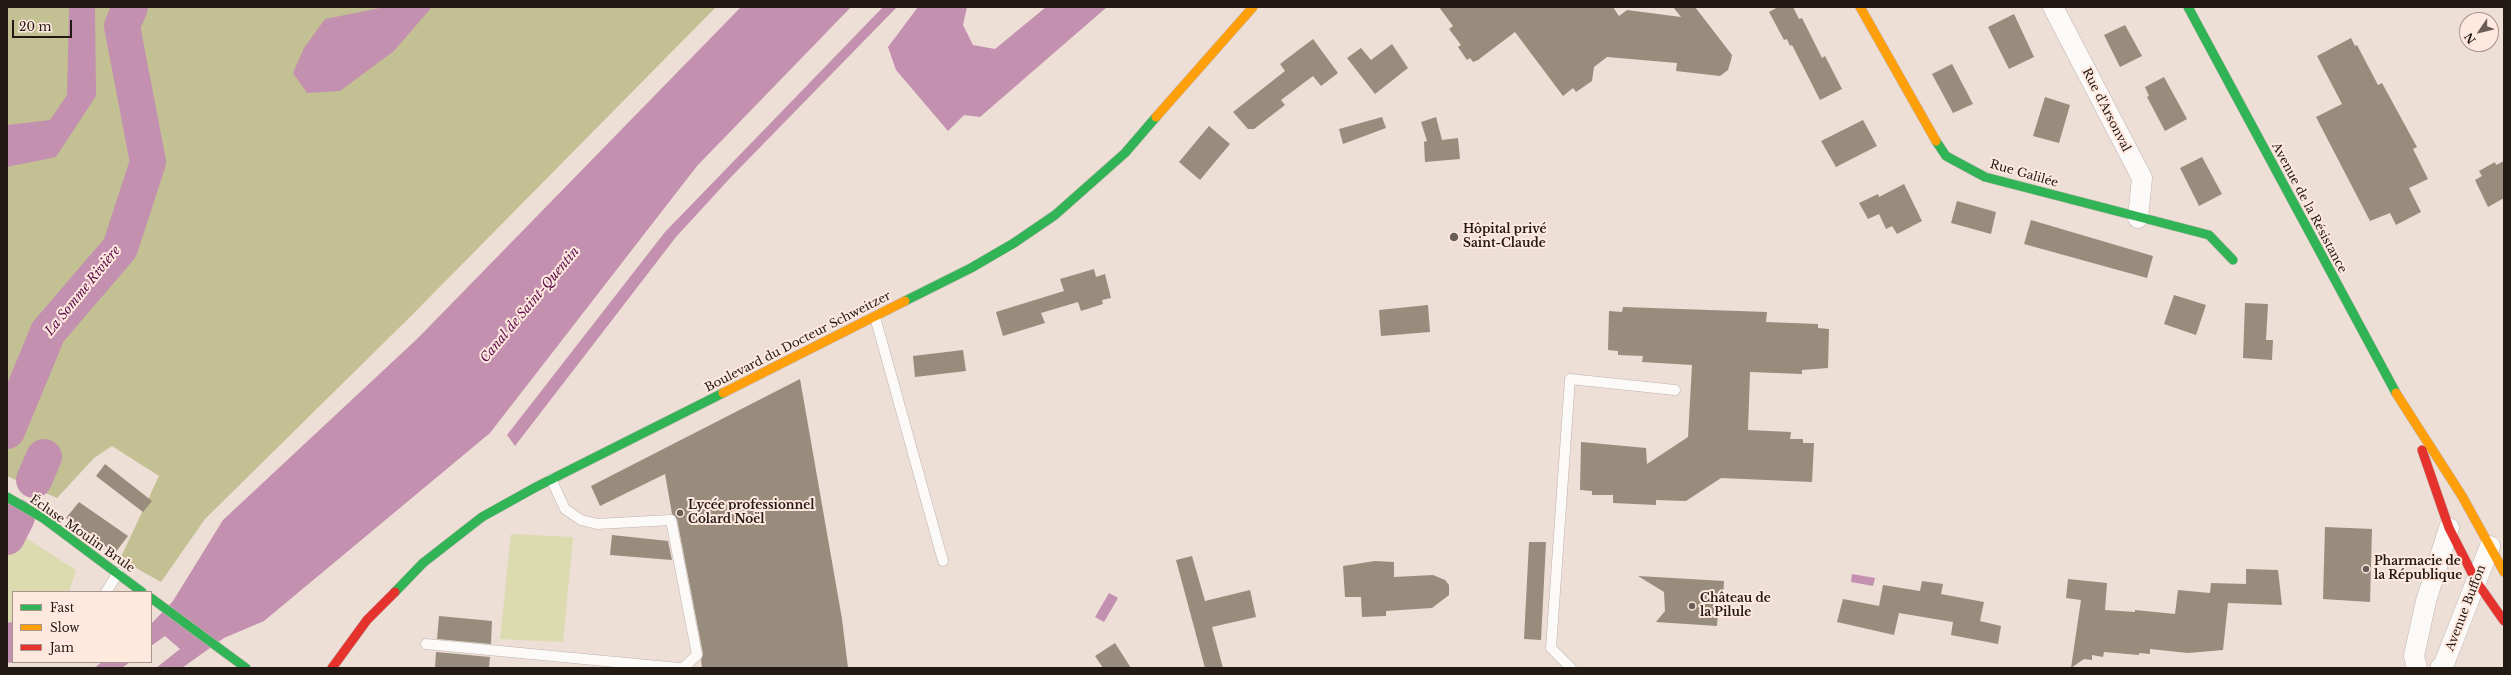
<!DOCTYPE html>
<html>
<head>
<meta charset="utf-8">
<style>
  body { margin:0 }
  #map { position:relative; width:2511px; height:675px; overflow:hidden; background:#edded6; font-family:"Libre Baskerville",serif }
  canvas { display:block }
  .frame { position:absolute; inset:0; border:8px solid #221914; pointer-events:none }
  .legend { position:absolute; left:12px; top:591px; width:140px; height:72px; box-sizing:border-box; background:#ffe8de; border:1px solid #a7958d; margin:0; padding:5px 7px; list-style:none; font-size:12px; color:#221914 }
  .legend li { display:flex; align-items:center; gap:8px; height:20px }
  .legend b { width:20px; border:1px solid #a7958d }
  .north { position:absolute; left:2459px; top:12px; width:40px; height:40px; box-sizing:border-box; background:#ffe8de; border:1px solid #a7958d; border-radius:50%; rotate:235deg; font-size:11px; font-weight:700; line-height:16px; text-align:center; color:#221914 }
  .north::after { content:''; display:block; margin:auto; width:14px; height:18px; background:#695e58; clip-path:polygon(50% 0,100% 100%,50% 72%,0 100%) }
  .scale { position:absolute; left:12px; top:20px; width:60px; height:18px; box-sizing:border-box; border:2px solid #221914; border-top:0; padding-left:5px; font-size:12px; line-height:14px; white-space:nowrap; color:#221914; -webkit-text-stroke:3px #ffe8de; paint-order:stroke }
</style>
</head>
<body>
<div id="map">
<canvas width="2511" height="675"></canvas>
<div class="frame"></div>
<ul class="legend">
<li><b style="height:5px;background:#30b455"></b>Fast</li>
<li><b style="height:5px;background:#ff9f0a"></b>Slow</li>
<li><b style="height:5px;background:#e5322d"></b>Jam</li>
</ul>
<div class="north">N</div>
<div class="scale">20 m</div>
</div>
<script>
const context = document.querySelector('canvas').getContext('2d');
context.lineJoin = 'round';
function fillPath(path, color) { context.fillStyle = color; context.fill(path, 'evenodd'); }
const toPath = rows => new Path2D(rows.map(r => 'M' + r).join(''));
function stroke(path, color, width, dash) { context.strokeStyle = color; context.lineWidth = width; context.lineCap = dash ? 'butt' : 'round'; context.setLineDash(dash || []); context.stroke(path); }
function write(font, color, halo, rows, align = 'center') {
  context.font = font + ' "Libre Baskerville",serif'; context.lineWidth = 4; context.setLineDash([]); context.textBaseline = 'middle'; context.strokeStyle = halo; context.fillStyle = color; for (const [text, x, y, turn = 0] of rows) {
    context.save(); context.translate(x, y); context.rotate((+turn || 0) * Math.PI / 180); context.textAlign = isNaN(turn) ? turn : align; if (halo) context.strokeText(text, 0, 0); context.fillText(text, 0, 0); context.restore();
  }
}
fillPath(toPath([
  [7,526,76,570,69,592,13,592,13,620,7,624],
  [511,534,573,537,563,642,500,639]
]), '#dcdaaf');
fillPath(toPath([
  [7,7,716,7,411,316,205,519,161,582,120,559,159,476,112,446,94,458,57,498,7,476]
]), '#c3c193');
fillPath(toPath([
  [69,7,95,7,96,96,56,157,7,167,7,125,50,120,67,95],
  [385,7,432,7,394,51,340,91,307,93,293,73,304,48,325,19],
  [741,7,851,7,697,166,490,433,264,621,224,638,182,668,156,668,180,649,165,636,151,646,151,624,173,601,223,520,418,338],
  [883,7,897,7,731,177,676,237,515,446,507,435,665,232],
  [918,7,967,7,963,25,973,45,995,49,1046,7,1107,7,980,117,964,115,948,131,896,70,888,47],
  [1852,574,1875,578,1873,586,1851,582],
  [1109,593,1118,598,1104,622,1095,617],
  [102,662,130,662,122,668,94,668]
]), '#c391af');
stroke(toPath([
  [7,431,48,332,120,248,148,162,122,26,130,7],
  [34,480,44,457],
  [7,537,17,517],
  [7,645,13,640]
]), '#c391af', 36);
fillPath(toPath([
  [1439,7,1613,7,1619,16,1627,10,1681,17,1673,7,1695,7,1732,55,1731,60,1728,70,1720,76,1676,71,1677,63,1607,57,1594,67,1592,81,1576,92,1573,88,1563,96,1515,32,1478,60,1473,62,1470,58,1467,60,1458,47,1461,45,1449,29,1453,26],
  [1778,7,1793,7,1799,19,1802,18,1822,58,1825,56,1842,89,1820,100,1792,45,1790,46,1787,39,1784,40,1769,12],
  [2014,14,2034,57,2009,69,1988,27],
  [2125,25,2142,56,2120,67,2104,35],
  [2351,38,2355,46,2357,45,2378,85,2382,83,2406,127,2417,147,2413,149,2428,179,2409,188,2421,212,2396,225,2390,213,2370,221,2316,117,2342,104,2317,56],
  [1313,39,1338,73,1321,86,1313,76,1281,100,1285,105,1254,129,1248,129,1233,112,1285,71,1280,64],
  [1392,44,1408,68,1375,94,1347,58,1361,48,1371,60],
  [1952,64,1973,104,1953,113,1932,74],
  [2164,77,2187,119,2165,131,2147,97,2149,96,2145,87],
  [2045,97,2070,105,2059,143,2033,136],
  [1382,117,1386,128,1343,144,1339,129],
  [1436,117,1442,140,1458,138,1460,159,1425,162,1424,142,1427,141,1421,122],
  [1863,120,1877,146,1836,167,1821,141],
  [1209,126,1230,144,1200,180,1179,162],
  [2202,157,2222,194,2199,206,2180,168],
  [2504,161,2504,198,2488,207,2475,180,2482,176,2479,171,2495,162,2496,165],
  [1904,184,1922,221,1897,234,1892,226,1886,229,1879,214,1868,219,1859,203,1878,194,1879,197],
  [1957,201,1996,212,1991,234,1951,223],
  [2031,220,2153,256,2147,278,2024,244],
  [1094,269,1096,277,1105,274,1111,298,1102,300,1103,304,1081,311,1078,302,1041,313,1045,323,1003,336,996,312,1064,291,1060,279],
  [2174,295,2206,305,2196,335,2164,324],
  [2245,303,2268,304,2266,340,2273,340,2272,360,2243,358],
  [1428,305,1430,332,1381,336,1379,310],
  [1623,307,1767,312,1766,322,1818,324,1818,328,1829,329,1828,368,1802,370,1802,374,1750,372,1748,430,1791,432,1790,439,1803,439,1803,443,1814,443,1812,482,1721,478,1686,501,1656,500,1656,505,1613,503,1613,495,1592,495,1592,491,1580,490,1581,442,1646,448,1647,464,1688,437,1692,365,1642,362,1643,356,1618,355,1618,351,1608,350,1609,311,1622,312],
  [963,350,966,371,915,377,913,356],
  [800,379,842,619,848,668,702,668,701,660,703,654,677,519,672,514,665,474,600,506,591,486],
  [105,464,152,501,143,512,96,476],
  [79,502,128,536,115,553,66,518],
  [2325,527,2372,529,2370,602,2323,599],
  [612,535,668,541,672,560,610,555],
  [1529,542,1546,542,1541,640,1524,639],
  [1192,556,1205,601,1250,590,1256,617,1212,627,1223,668,1205,668,1176,560],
  [1375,561,1394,562,1394,577,1433,575,1445,580,1449,585,1449,595,1432,608,1386,611,1386,616,1362,617,1361,597,1345,597,1343,566],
  [2246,569,2278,570,2282,605,2228,603,2223,650,2188,653,2150,649,2150,654,2139,653,2139,655,2104,652,2103,657,2092,655,2092,660,2084,659,2071,668,2081,600,2066,598,2068,579,2107,583,2105,610,2135,612,2135,610,2175,614,2178,590,2210,593,2211,583,2246,584],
  [1638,576,1724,581,1723,597,1719,597,1717,626,1656,622,1665,611,1664,592],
  [1922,581,1943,584,1941,594,1984,602,1980,621,2001,626,1998,644,1951,635,1953,622,1899,613,1894,635,1837,622,1843,599,1879,606,1883,585,1920,591],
  [439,616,492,621,491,644,437,639],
  [1115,643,1131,668,1103,668,1095,656],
  [436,652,490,657,489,668,435,668]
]), '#988c7d');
const lane = toPath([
  [875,317,943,561],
  [551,479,565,509,581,520,597,524,671,520,697,655,683,668],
  [106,592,118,573],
  [426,644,679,668],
  [1571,668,1551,648,1570,379,1675,390]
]);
const street = toPath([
  [2053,7,2142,178,2138,218],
  [2417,668,2414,656,2426,601,2449,528],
  [2440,668,2444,664,2490,546]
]);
const fast = toPath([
  [2188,7,2396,393],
  [1936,141,1946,156,1985,177,2209,235,2233,260],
  [905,301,971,268,1014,243,1055,215,1125,153,1156,117],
  [7,497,43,518,142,592],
  [395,592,423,563,482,517,536,487,723,393],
  [151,598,246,668]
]);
const slow = toPath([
  [1860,7,1936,141],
  [1156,117,1253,7],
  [723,393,905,301],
  [2396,393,2462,496,2504,572]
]);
const jam = toPath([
  [2422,450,2449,528,2476,581,2504,621],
  [332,668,367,620,395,592]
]);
stroke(lane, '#bfb3ad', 11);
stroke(street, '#bfb3ad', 21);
stroke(fast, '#bfb3ad', 10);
stroke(slow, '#bfb3ad', 10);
stroke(jam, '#bfb3ad', 10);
stroke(lane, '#fcfaf9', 10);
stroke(street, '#fcfaf9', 20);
stroke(fast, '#30b455', 9);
stroke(slow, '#ff9f0a', 9);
stroke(jam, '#e5322d', 9);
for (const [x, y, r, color] of [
  [1454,237,5,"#695e58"],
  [680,513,4,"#695e58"],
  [2366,569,4,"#695e58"],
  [1692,606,4,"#695e58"]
]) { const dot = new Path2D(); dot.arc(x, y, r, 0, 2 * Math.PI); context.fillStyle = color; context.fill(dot); stroke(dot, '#ffe8de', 1.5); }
write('12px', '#221914', '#ffe8de', [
  ["Rue d'Arsonval",2106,110,63],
  ["Rue Galilée",2024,174,16],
  ["Avenue de la Résistance",2309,208,62],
  ["Boulevard du Docteur Schweitzer",798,342,-27],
  ["Écluse Moulin Brule",82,534,35],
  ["Avenue Buffon",2466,608,-69]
]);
write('bold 12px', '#221914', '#ffe8de', [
  ["Hôpital privé",1463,230],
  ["Saint-Claude",1463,244],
  ["Lycée professionnel",688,506],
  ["Colard Noël",688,520],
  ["Pharmacie de",2374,562],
  ["la République",2374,576],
  ["Château de",1700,599],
  ["la Pilule",1700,613]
], 'left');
write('italic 13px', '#5e0e4d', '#ffe8de', [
  ["La Somme Rivière",83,291,-51],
  ["Canal de Saint-Quentin",530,305,-50]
]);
</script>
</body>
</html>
